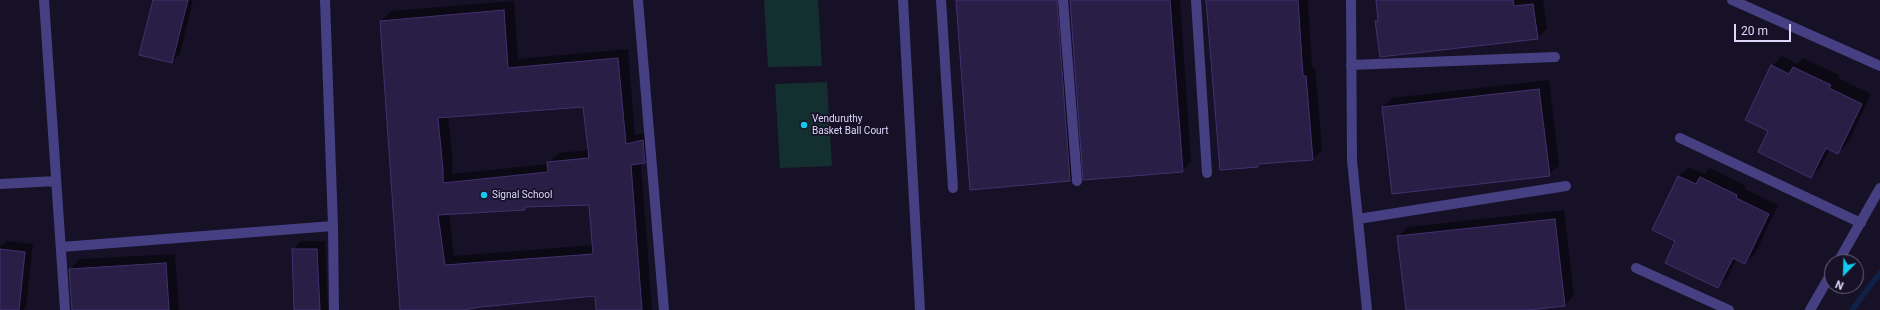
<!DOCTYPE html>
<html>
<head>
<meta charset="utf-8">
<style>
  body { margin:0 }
  #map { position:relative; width:1880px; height:310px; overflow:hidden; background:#161126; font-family:Roboto,sans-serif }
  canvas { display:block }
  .north { position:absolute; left:1824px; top:254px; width:40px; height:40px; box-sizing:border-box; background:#161126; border:1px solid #66617c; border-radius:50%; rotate:203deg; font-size:11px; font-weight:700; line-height:16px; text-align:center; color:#dfd8fd }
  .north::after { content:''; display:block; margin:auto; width:14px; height:18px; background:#10caf1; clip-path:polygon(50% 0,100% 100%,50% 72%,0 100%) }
  .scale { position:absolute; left:1734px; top:24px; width:57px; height:18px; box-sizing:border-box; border:2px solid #dfd8fd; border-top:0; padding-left:5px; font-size:12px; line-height:14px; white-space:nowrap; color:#dfd8fd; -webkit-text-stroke:3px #161126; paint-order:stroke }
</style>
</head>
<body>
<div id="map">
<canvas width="1880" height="310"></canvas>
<div class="north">N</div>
<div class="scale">20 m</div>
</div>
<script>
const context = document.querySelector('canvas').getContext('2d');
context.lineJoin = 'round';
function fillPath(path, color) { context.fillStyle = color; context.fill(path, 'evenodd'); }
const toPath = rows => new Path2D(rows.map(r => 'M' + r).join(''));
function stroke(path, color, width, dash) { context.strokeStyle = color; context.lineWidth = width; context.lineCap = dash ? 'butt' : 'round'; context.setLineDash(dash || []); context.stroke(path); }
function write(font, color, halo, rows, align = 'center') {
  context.font = font + ' Roboto,sans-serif'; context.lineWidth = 3.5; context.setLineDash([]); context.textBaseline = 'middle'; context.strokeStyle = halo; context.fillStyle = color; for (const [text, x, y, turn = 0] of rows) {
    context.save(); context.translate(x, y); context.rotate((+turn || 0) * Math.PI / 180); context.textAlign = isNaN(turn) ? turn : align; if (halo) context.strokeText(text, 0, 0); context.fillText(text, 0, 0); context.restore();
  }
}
fillPath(toPath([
  [764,0,818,0,822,66,768,67],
  [827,82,832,166,780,168,775,84]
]), '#142f30');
fillPath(toPath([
  [154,0,193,0,180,54,171,62],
  [958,0,1066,0,1079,171,1070,180,971,189],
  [1071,0,1180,0,1191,162,1182,171],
  [1207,0,1308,0,1312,68,1315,67,1322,150,1313,159,1260,163,1258,166,1211,72],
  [1377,0,1543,0,1547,29,1537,38,1376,22,1379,19],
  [514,1,518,59,628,49,635,135,652,131,654,152,645,162,641,162,652,310,597,310,596,295,480,306,461,310,401,310,381,21,391,11],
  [584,106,589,150,558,153,548,164,452,174,453,160,448,117],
  [590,204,593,245,454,256,449,213,524,209,527,206],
  [1782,56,1797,64,1803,58,1839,75,1838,78,1871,94,1848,143,1838,153,1830,149,1821,167,1811,176,1770,131,1772,66],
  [1549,80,1559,165,1549,175,1383,107,1392,98],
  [1689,167,1704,174,1710,168,1746,186,1745,189,1778,205,1755,254,1745,263,1736,259,1728,277,1718,287,1677,241,1653,230,1679,176],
  [1564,210,1574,295,1565,305,1519,310,1407,310,1398,237,1408,227],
  [6,241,33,244,26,307,23,310,0,310,0,247],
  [301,241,325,241,328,310,295,310,293,250],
  [175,254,179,310,73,310,70,269,80,259]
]), '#0007');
stroke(toPath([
  [1852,310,1880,273]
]), '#102046', 5.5);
const building = toPath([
  [153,0,188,0,172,63,139,55,153,0],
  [956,0,1057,0,1070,181,970,190,956,0],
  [1070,0,1170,0,1183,172,1083,180,1070,0],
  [1206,0,1298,0,1303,76,1306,76,1313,160,1258,164,1258,167,1220,170,1206,0],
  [1376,0,1513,0,1514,6,1533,4,1538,39,1380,57,1375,21,1378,21,1376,0],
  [504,10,508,68,618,58,626,144,643,140,645,163,631,165,642,310,596,310,595,296,480,307,463,310,400,310,380,21,504,10],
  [583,107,589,158,547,162,548,172,443,183,443,170,438,118,583,107],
  [589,205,593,254,445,265,438,215,525,210,525,207,589,205],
  [1771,65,1789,74,1793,67,1831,85,1829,88,1862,104,1838,154,1826,148,1811,178,1758,152,1768,131,1745,120,1771,65],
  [1539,89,1550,176,1392,194,1382,107,1539,89],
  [1678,176,1696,184,1700,177,1737,195,1736,198,1769,214,1745,264,1733,258,1718,288,1665,263,1675,241,1652,230,1678,176],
  [1555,219,1565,306,1528,310,1406,310,1397,236,1555,219],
  [0,249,25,252,19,310,0,310,0,249],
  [292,249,317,249,320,310,294,310,292,249],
  [166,263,169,310,72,310,69,269,166,263]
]);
fillPath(building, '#291e46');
stroke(building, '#433170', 1);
stroke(toPath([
  [44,0,65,310],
  [325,0,333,226,334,310],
  [638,0,664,310],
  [903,0,920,310],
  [941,0,953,188],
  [1063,0,1077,181],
  [1196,0,1207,173],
  [1351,0,1352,160,1367,310],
  [1732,0,1880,66],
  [1351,65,1555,57],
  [1680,138,1861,223],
  [0,184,56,181],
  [1358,219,1566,186],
  [61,247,333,226],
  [1838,262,1880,188],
  [1636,268,1729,310],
  [1810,310,1832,272]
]), '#463f82', 10);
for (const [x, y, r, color] of [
  [804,125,4,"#10caf1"],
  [484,195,4,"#10caf1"]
]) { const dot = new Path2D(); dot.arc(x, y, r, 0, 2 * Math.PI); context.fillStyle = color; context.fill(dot); stroke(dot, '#161126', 1.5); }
write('10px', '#dfd8fd', '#161126', [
  ["Venduruthy",812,119],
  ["Basket Ball Court",812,131],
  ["Signal School",492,195]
], 'left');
</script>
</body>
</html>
